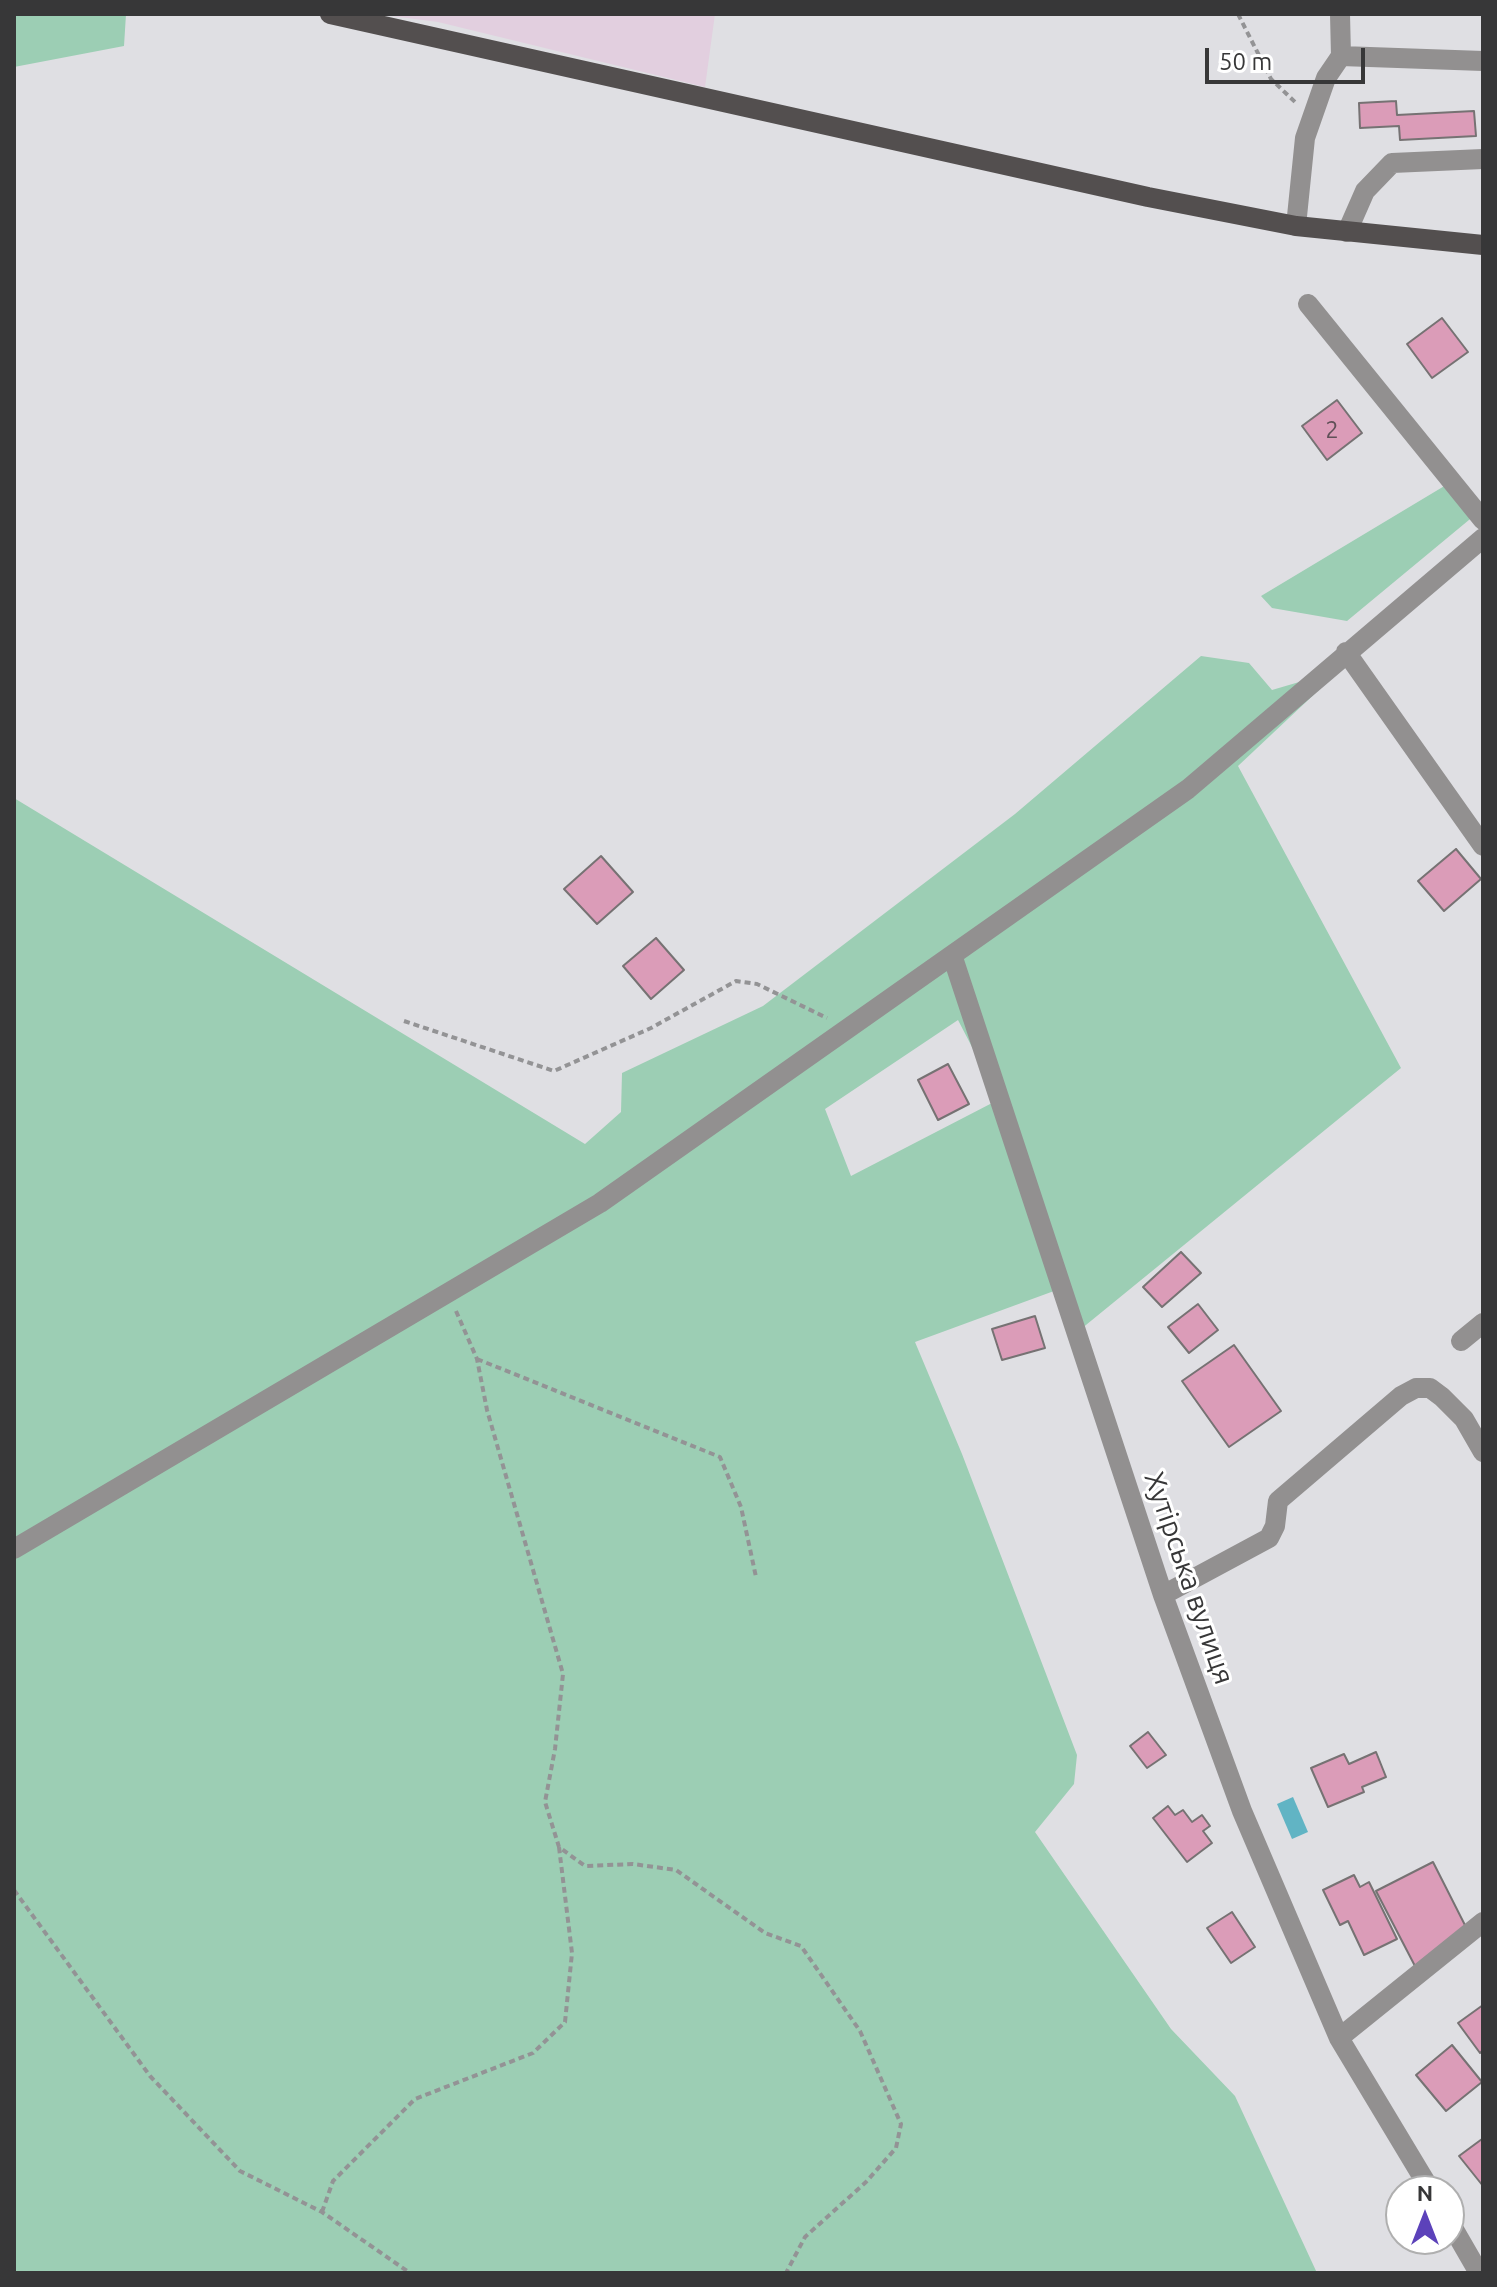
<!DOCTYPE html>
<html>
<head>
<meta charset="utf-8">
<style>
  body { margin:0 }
  #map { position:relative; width:1497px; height:2287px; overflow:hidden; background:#dfdfe3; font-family:Ubuntu,sans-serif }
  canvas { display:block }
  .frame { position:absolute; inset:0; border:16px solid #373738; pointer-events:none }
  .north { position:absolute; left:1385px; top:2175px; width:80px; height:80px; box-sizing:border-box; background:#fff; border:2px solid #afafaf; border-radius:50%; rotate:0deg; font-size:22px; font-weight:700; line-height:32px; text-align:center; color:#373738 }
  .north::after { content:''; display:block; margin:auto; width:28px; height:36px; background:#5c42ba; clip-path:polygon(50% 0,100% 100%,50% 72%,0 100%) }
  .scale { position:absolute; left:1205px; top:48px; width:160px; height:36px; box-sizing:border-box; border:4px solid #373738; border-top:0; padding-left:10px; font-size:24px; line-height:28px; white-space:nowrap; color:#373738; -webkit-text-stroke:6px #fff; paint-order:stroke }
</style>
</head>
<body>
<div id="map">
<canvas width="1497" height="2287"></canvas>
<div class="frame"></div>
<div class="north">N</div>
<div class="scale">50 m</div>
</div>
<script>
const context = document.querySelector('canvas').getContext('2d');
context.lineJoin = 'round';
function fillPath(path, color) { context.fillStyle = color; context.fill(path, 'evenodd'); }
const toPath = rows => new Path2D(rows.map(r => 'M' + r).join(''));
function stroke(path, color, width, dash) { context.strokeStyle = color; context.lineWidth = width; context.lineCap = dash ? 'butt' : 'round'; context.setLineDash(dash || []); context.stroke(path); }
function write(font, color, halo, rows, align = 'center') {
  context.font = font + ' Ubuntu,sans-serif'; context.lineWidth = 6; context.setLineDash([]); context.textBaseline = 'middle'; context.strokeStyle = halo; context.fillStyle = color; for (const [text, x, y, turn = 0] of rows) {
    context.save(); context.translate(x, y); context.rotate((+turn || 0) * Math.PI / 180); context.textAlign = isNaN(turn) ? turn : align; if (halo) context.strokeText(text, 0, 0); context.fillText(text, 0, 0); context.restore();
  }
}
fillPath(toPath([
  [376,14,715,14,705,87,438,22]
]), '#e2cfdf');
fillPath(toPath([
  [14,14,126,14,124,46,14,67],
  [1456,479,1481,510,1347,621,1272,608,1261,596],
  [1201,656,1249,663,1272,690,1340,670,1238,766,1401,1068,1070,1338,1054,1291,915,1342,962,1454,1077,1755,1074,1784,1035,1832,1171,2029,1235,2096,1317,2273,14,2273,14,798,585,1144,621,1112,622,1073,763,1006,1015,814],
  [958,1020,985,1072,994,1102,851,1176,825,1109]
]), '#9cceb4');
fillPath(toPath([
  [1293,1797,1308,1832,1292,1839,1277,1804]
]), '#61b4c4');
const building = toPath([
  [1396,101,1397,115,1474,111,1476,136,1400,140,1399,126,1360,128,1359,103,1396,101],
  [1442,318,1468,352,1432,378,1407,344,1442,318],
  [1337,400,1362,433,1327,460,1302,426,1337,400],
  [1456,849,1481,879,1444,911,1418,881,1456,849],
  [601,856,633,892,597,924,564,889,601,856],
  [656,938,684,970,651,999,623,966,656,938],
  [948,1064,969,1104,938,1120,918,1080,948,1064],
  [1181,1252,1201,1273,1162,1307,1143,1287,1181,1252],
  [1198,1304,1218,1330,1189,1353,1168,1327,1198,1304],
  [1035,1316,1045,1348,1002,1360,992,1329,1035,1316],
  [1234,1345,1281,1411,1229,1447,1182,1381,1234,1345],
  [1148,1732,1166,1755,1147,1768,1130,1746,1148,1732],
  [1376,1752,1386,1777,1362,1787,1364,1792,1328,1807,1311,1768,1344,1754,1349,1764,1376,1752],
  [1168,1806,1175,1815,1183,1810,1192,1822,1202,1815,1210,1826,1203,1831,1212,1843,1187,1862,1153,1818,1168,1806],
  [1433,1862,1472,1939,1416,1968,1376,1891,1433,1862],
  [1354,1875,1360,1887,1369,1882,1397,1939,1364,1955,1348,1921,1340,1925,1323,1890,1354,1875],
  [1232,1912,1255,1947,1231,1963,1207,1928,1232,1912],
  [1483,2005,1483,2050,1480,2053,1458,2023,1483,2005],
  [1452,2045,1482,2082,1446,2111,1416,2075,1452,2045],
  [1482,2139,1483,2141,1483,2186,1459,2156,1482,2139]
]);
fillPath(building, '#db9cb8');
stroke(building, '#767273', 2);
stroke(toPath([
  [1238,14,1271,79,1295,102],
  [404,1021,554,1071,651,1028,736,981,757,984,827,1018],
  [456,1311,477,1359,487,1410,563,1674,555,1749,545,1802,559,1847,585,1866,633,1864,676,1870,765,1933,801,1946,860,2031,901,2124,896,2148,866,2182,805,2237,786,2273],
  [477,1359,720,1457,741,1507,756,1577],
  [14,1890,150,2076,240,2171,322,2212,410,2273],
  [322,2212,333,2181,415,2099,533,2053,565,2022,572,1953,559,1847]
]), '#939395', 4, [6, 4]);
stroke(toPath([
  [1341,56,1483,61],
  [1296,226,1305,138,1326,78,1341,56,1340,14],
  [1347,232,1365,191,1392,163,1483,159],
  [1308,304,1483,520],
  [1346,652,1483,846],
  [953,958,1163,1595,1242,1811,1339,2038,1431,2191],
  [1461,1341,1483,1323],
  [14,1549,600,1203,1188,789,1483,538],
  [1163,1595,1269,1538,1275,1526,1278,1501,1401,1396,1416,1388,1430,1388,1442,1397,1464,1419,1483,1452],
  [1339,2038,1483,1922],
  [1449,2221,1479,2273]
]), '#929090', 20);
stroke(toPath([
  [330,14,1148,197,1296,226,1483,245]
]), '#534f4f', 20);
write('24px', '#605058', null, [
  ["2",1332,430]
]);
write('28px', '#373738', '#fff', [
  ["Хутірська вулиця",1189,1578,71]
]);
</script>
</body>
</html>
